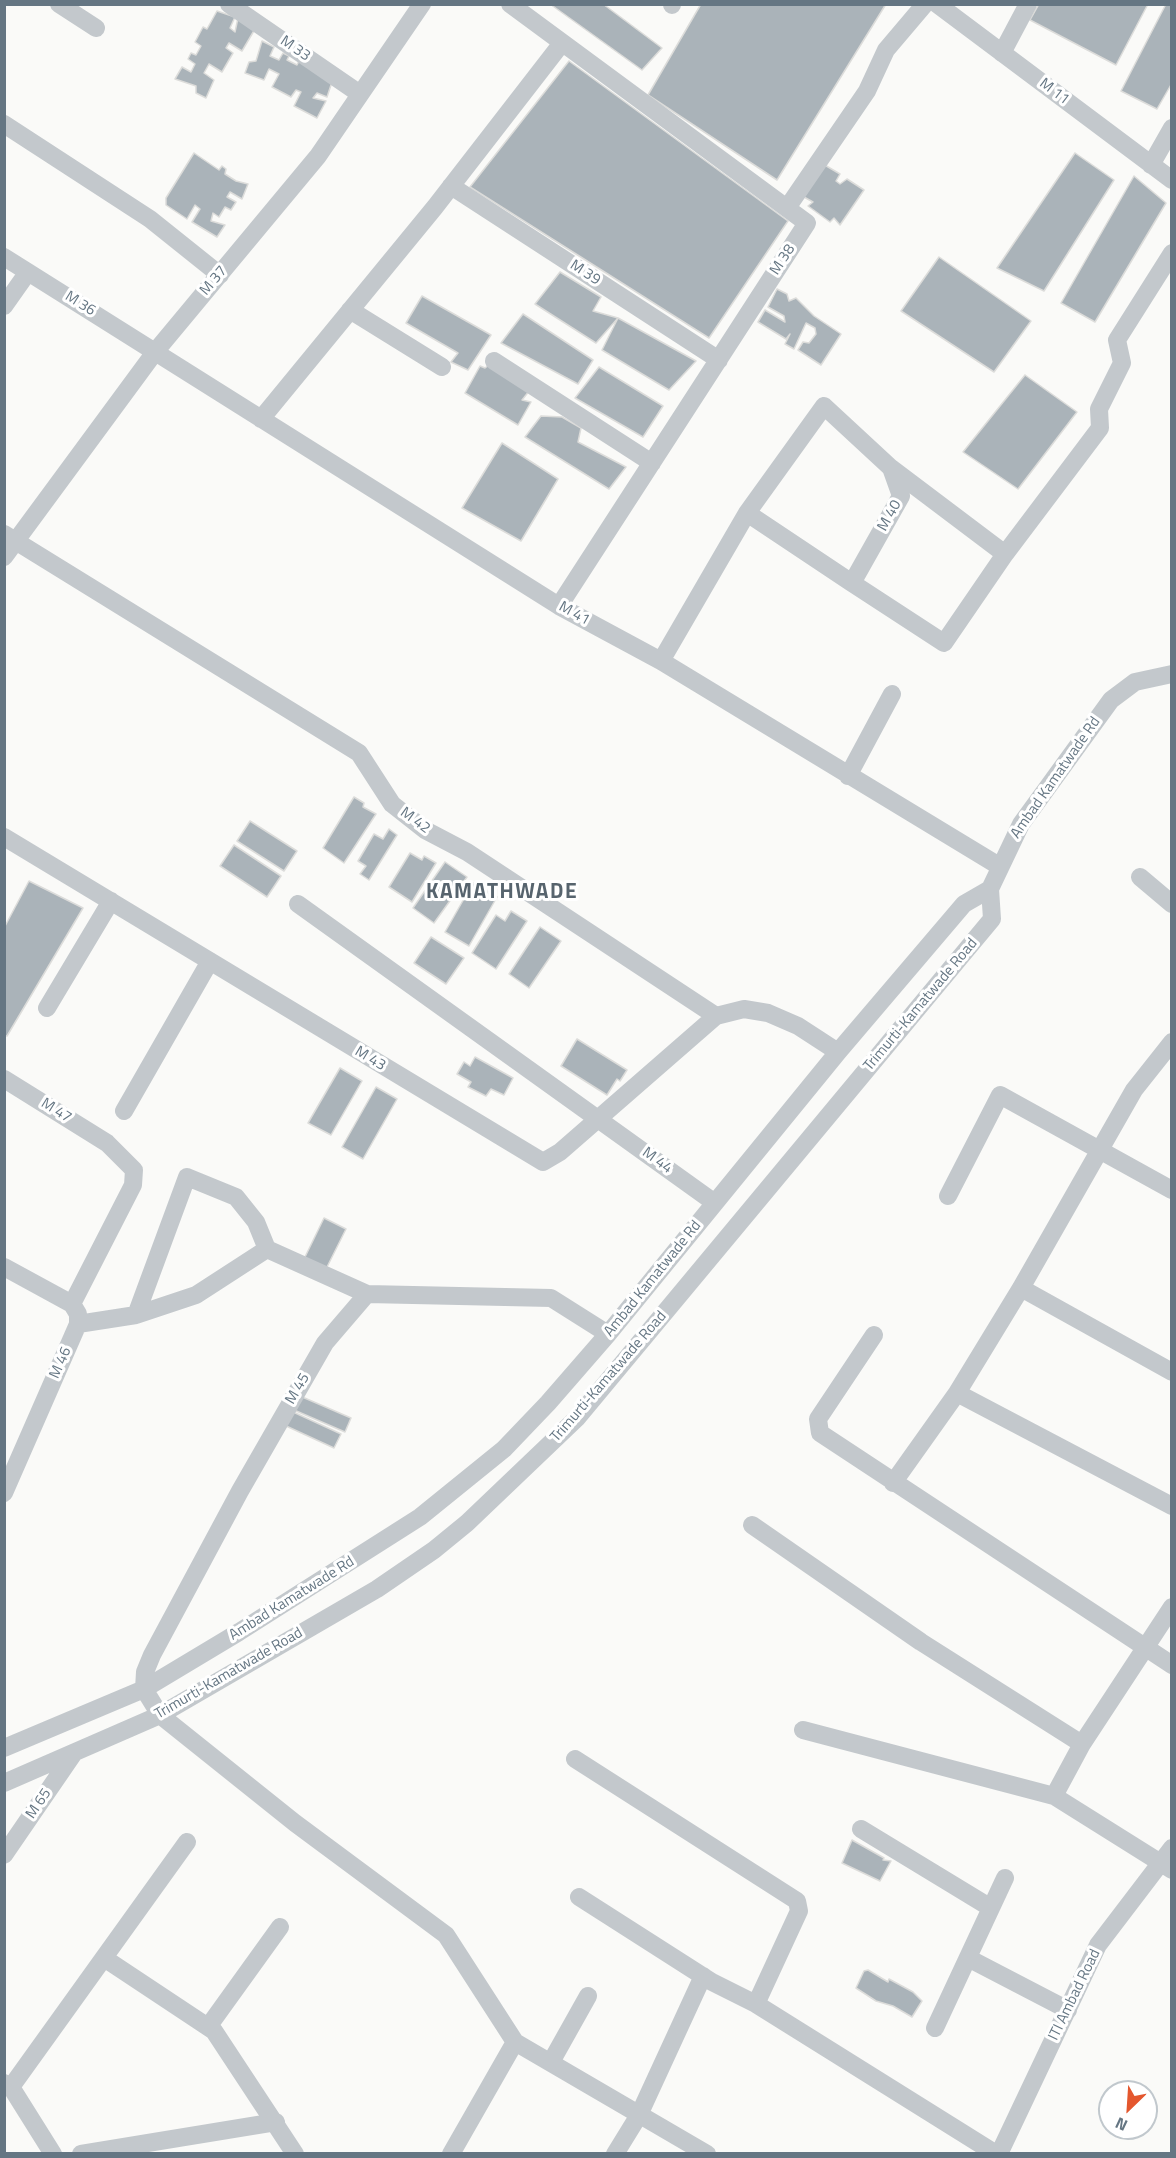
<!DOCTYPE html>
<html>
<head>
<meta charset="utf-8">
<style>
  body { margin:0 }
  #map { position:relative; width:1176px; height:2158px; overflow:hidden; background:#fafaf8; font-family:"Titillium Web",sans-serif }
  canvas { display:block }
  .frame { position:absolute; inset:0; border:6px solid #657683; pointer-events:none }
  .north { position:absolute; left:1098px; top:2080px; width:60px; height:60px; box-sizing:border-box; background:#fff; border:2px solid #c1c8cd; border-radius:50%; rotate:205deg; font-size:16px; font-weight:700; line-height:24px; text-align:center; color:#657683 }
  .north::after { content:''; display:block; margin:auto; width:21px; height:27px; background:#e4572e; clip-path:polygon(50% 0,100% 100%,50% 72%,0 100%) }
</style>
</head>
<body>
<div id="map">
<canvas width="1176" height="2158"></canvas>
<div class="frame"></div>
<div class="north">N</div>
</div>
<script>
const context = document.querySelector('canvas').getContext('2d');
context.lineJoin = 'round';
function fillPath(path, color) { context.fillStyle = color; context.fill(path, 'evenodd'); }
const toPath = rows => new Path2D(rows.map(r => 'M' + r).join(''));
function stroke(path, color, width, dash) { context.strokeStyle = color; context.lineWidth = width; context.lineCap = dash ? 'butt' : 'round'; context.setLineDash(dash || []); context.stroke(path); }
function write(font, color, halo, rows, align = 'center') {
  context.font = font + ' "Titillium Web",sans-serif'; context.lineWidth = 6; context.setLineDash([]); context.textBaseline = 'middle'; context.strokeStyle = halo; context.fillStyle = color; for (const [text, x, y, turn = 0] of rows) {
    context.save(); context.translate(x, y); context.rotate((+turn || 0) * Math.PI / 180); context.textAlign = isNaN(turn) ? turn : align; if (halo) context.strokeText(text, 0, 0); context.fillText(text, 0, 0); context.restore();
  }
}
const building = toPath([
  [550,4,603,4,662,48,642,70,550,4],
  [701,4,886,4,777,180,648,95,701,4],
  [1039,4,1148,4,1116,65,1030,20,1039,4],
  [1166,4,1172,4,1172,83,1157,109,1121,91,1166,4],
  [217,11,235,17,230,28,235,32,238,18,255,29,242,51,229,43,226,48,233,53,222,72,209,64,204,73,214,80,206,98,196,93,196,86,175,79,182,67,191,72,195,64,188,59,191,53,196,55,201,46,195,42,203,27,207,29,217,11],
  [262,41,274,47,270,56,279,60,283,53,289,56,287,60,297,65,300,59,333,79,327,97,317,93,313,98,326,101,317,118,294,106,301,92,296,90,291,97,272,87,279,74,269,69,264,80,245,73,249,62,256,61,262,41],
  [569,61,788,221,709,338,470,187,569,61],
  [194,153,219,170,222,166,226,169,225,174,236,181,248,184,242,199,230,192,227,197,236,202,231,210,225,207,219,217,213,213,211,221,225,225,217,237,192,222,200,209,195,205,187,219,166,205,166,198,194,153],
  [1075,153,1114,180,1044,291,997,268,1075,153],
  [823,164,840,174,836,181,840,184,847,179,864,190,840,225,834,218,830,222,808,206,813,202,804,197,823,164],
  [1134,176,1166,203,1095,322,1061,303,1134,176],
  [939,257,1031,321,994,372,901,311,939,257],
  [560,272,601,297,593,311,618,318,596,343,535,304,560,272],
  [777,289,787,294,789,301,796,298,814,316,841,334,821,365,798,350,803,342,809,343,816,334,815,328,806,323,794,349,785,344,790,334,786,339,758,322,765,310,785,322,784,316,768,307,777,289],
  [422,296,491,335,468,370,451,362,458,353,406,323,422,296],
  [523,314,593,360,578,384,501,343,523,314],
  [618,318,696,361,669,390,602,350,618,318],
  [490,364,530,390,522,400,531,402,518,425,465,393,480,366,485,368,490,364],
  [599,367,663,406,643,437,575,398,599,367],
  [1025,375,1077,412,1018,489,963,452,1025,375],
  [541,416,562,417,581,428,578,442,626,467,609,489,525,437,541,416],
  [502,443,558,479,521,541,462,508,502,443],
  [354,797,364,803,363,807,376,814,344,863,323,848,354,797],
  [250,821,297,851,284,871,237,841,250,821],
  [389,829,397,835,369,880,360,874,366,866,358,861,374,834,383,839,389,829],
  [234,845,281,876,267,897,220,866,234,845],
  [410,853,422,860,424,856,436,863,412,902,389,887,410,853],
  [445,862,467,877,434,923,413,908,445,862],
  [29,881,83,908,7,1036,4,1035,4,928,29,881],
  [473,883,497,897,469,946,445,932,473,883],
  [511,911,527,921,496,969,472,953,496,915,505,921,511,911],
  [540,927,561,941,529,988,509,974,540,927],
  [431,937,464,958,446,984,414,963,431,937],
  [577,1039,627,1070,620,1081,617,1079,607,1095,561,1066,577,1039],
  [475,1057,513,1078,504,1095,491,1089,486,1096,468,1087,471,1082,457,1074,464,1062,470,1066,475,1057],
  [340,1068,362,1081,331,1135,308,1123,340,1068],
  [376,1087,397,1099,363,1159,342,1147,376,1087],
  [324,1218,346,1229,326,1269,304,1259,324,1218],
  [300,1396,351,1418,345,1432,294,1410,300,1396],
  [291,1411,341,1434,334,1448,284,1425,291,1411],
  [852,1840,884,1858,883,1860,891,1861,880,1881,842,1863,852,1840],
  [868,1970,888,1982,889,1979,913,1992,922,2001,912,2017,893,2006,876,2001,856,1988,864,1971,868,1970]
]);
fillPath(building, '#aab3b9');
stroke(building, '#dcdcda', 1.5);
stroke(toPath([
  [59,4,96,28],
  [229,4,360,94],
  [510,4,807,223,559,606],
  [937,4,1172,180],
  [672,5,672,4],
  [1002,53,1028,4],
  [4,124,150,219,220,275],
  [1151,165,1172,128],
  [451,186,719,360],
  [787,208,867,91,886,50,925,4],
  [4,257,559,606,661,661,999,866],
  [4,306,28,272],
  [350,310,442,367],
  [494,361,652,463],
  [261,419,435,207,562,43],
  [891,468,1005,554],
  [4,534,359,753,392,804,425,830,467,852,716,1016,744,1009,768,1013,798,1026,838,1052],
  [4,557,155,352,318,156,422,4],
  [852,583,944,643,1005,554,1100,428,1099,409,1122,363,1117,340,1172,253],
  [661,661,747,513,824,406,891,468,901,496,852,583,747,513],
  [848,776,892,694],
  [4,837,543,1162,560,1152,716,1016],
  [1140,877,1172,904],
  [298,904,715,1203],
  [47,1008,111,901],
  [1172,1042,1134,1090,1021,1288,957,1393,1172,1506],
  [4,1079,107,1143,134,1170,133,1185,72,1304],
  [124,1111,210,961],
  [948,1196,1000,1095,1172,1190],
  [267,1249,196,1295,136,1315,187,1177,236,1197,256,1222,267,1249,367,1294],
  [4,1267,72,1304,78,1314,78,1324,4,1493],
  [1021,1288,1172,1372],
  [78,1324,136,1315],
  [608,1334,551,1298,367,1294,325,1343,240,1491,152,1655,145,1672,144,1689,160,1715,295,1823,446,1935,515,2042,707,2154],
  [874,1335,818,1419,820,1433,1172,1665],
  [893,1483,957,1393],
  [752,1525,921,1642,1082,1744],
  [803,1730,1054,1796,1172,1870],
  [4,1748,144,1689,239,1632,420,1517,504,1449,548,1403,608,1334,838,1052,964,904,990,889,1021,824,1111,700,1135,682,1172,674],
  [575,1759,797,1901,799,1911,756,2004,996,2154],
  [4,1783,160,1715,377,1589,434,1550,467,1523,577,1418,992,919,990,889],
  [1054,1796,1082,1744,1172,1607],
  [861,1829,991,1908],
  [4,1855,74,1753],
  [579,1897,712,1982,756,2004],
  [104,1958,214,2031,295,2154],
  [968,1958,1068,2010],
  [208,2027,280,1927],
  [935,2028,1005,1878],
  [551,2062,588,1996],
  [4,2083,11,2087,53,2154],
  [11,2087,187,1842],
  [81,2154,276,2122],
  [451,2154,515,2042],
  [615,2154,639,2115,703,1976],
  [999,2154,1098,1945,1172,1848]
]), '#c3c8cc', 18);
write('15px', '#657683', '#fff', [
  ["M 33",295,49,34],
  ["M 11",1054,92,37],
  ["M 38",783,260,-57],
  ["M 39",585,273,33],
  ["M 37",214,281,-50],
  ["M 36",80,304,32],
  ["M 40",890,516,-61],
  ["M 41",574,614,29],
  ["Ambad Kamatwade Rd",1056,778,-55],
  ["M 42",415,821,36],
  ["Trimurti-Kamatwade Road",921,1005,-50],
  ["M 43",370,1059,31],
  ["M 47",56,1111,32],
  ["M 44",657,1161,36],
  ["Ambad Kamatwade Rd",653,1279,-51],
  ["M 46",61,1363,-66],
  ["Trimurti-Kamatwade Road",609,1377,-49],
  ["M 45",298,1389,-60],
  ["Ambad Kamatwade Rd",292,1599,-32],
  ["Trimurti-Kamatwade Road",229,1674,-30],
  ["M 65",39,1804,-56],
  ["ITI Ambad Road",1075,1995,-64]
]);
context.letterSpacing = '1.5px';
write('bold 21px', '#57646e', '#fff', [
  ["KAMATHWADE",502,893]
]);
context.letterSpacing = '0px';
</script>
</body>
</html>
